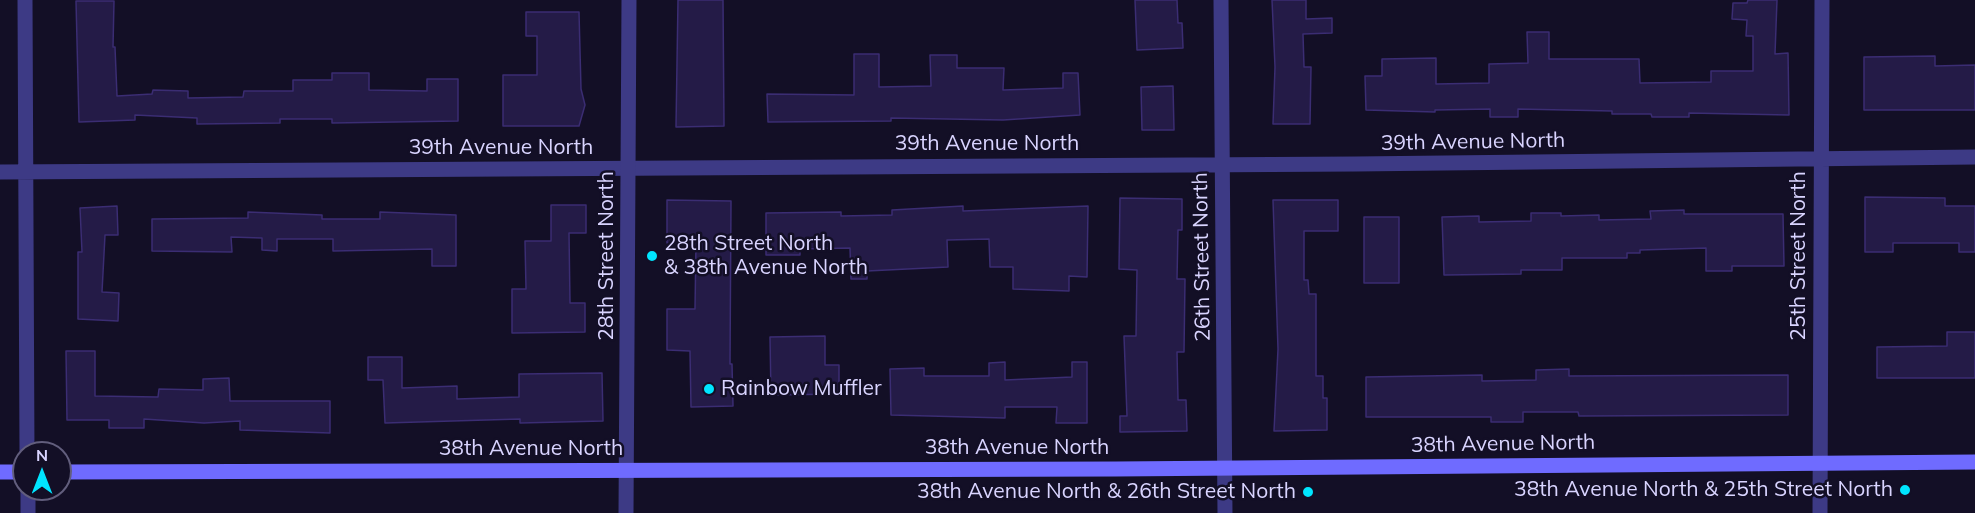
<!DOCTYPE html>
<html>
<head>
<meta charset="utf-8">
<style>
  body { margin:0 }
  #map { position:relative; width:1975px; height:513px; overflow:hidden; background:#130f26; font-family:Mulish,sans-serif }
  canvas { display:block }
  .north { position:absolute; left:12px; top:441px; width:60px; height:60px; box-sizing:border-box; background:#130f26; border:2px solid #625e7d; border-radius:50%; rotate:0deg; font-size:16px; font-weight:700; line-height:24px; text-align:center; color:#d9d4ff }
  .north::after { content:''; display:block; margin:auto; width:21px; height:27px; background:#00e5ff; clip-path:polygon(50% 0,100% 100%,50% 72%,0 100%) }
</style>
</head>
<body>
<div id="map">
<canvas width="1975" height="513"></canvas>
<div class="north">N</div>
</div>
<script>
const context = document.querySelector('canvas').getContext('2d');
context.lineJoin = 'round';
function fillPath(path, color) { context.fillStyle = color; context.fill(path, 'evenodd'); }
const toPath = rows => new Path2D(rows.map(r => 'M' + r).join(''));
function stroke(path, color, width, dash) { context.strokeStyle = color; context.lineWidth = width; context.lineCap = dash ? 'butt' : 'round'; context.setLineDash(dash || []); context.stroke(path); }
function write(font, color, halo, rows, align = 'center') {
  context.font = font + ' Mulish,sans-serif'; context.lineWidth = 5; context.setLineDash([]); context.textBaseline = 'middle'; context.strokeStyle = halo; context.fillStyle = color; for (const [text, x, y, turn = 0] of rows) {
    context.save(); context.translate(x, y); context.rotate((+turn || 0) * Math.PI / 180); context.textAlign = isNaN(turn) ? turn : align; if (halo) context.strokeText(text, 0, 0); context.fillText(text, 0, 0); context.restore();
  }
}
const building = toPath([
  [678,0,723,0,724,126,676,127,678,0],
  [1135,0,1177,0,1178,23,1182,23,1183,48,1137,50,1135,0],
  [1272,0,1306,0,1306,19,1332,18,1332,33,1303,34,1304,67,1311,67,1310,124,1273,124,1275,67,1272,0],
  [1748,0,1777,0,1775,54,1788,53,1789,115,1689,113,1689,117,1652,117,1651,114,1612,114,1612,111,1518,109,1518,117,1490,117,1490,109,1435,110,1435,112,1366,110,1365,76,1382,76,1382,59,1436,58,1436,84,1489,83,1489,64,1528,63,1527,32,1549,32,1549,59,1639,59,1640,83,1711,82,1711,71,1753,71,1753,36,1746,36,1747,20,1732,19,1733,3,1747,3,1748,0],
  [76,1,114,1,113,47,115,47,117,96,152,94,153,90,188,91,188,98,243,97,244,91,293,91,293,80,332,80,332,73,369,73,369,90,427,91,427,79,458,79,458,121,332,123,332,119,280,119,280,123,197,124,197,118,135,115,135,120,79,122,76,1],
  [526,12,579,12,581,89,585,105,579,126,503,126,503,75,537,75,537,36,526,36,526,12],
  [854,54,879,54,879,87,931,86,930,55,957,55,957,68,1004,68,1003,90,1063,88,1063,73,1078,73,1080,115,1003,120,891,118,891,121,768,122,767,94,854,95,854,54],
  [1935,56,1935,66,1975,65,1975,110,1864,110,1864,57,1935,56],
  [1173,86,1174,130,1142,130,1141,87,1173,86],
  [1865,197,1945,198,1945,206,1975,206,1975,252,1959,252,1959,243,1893,243,1893,252,1865,252,1865,197],
  [1120,198,1182,199,1182,230,1178,230,1177,279,1185,279,1184,352,1177,352,1178,400,1186,400,1187,431,1120,432,1120,416,1127,416,1124,336,1136,336,1137,270,1119,269,1120,198],
  [667,200,731,201,730,364,732,364,733,406,691,407,690,351,667,350,667,309,695,309,696,243,667,243,667,200],
  [1273,200,1338,200,1338,231,1304,231,1304,280,1308,280,1309,294,1316,294,1316,376,1323,376,1323,398,1327,398,1327,430,1274,431,1278,349,1273,200],
  [551,205,586,205,586,233,569,233,570,303,585,303,585,332,512,333,512,289,526,289,525,241,551,241,551,205],
  [117,206,118,235,105,235,102,292,119,293,118,321,78,319,78,252,82,252,80,208,117,206],
  [963,206,963,211,1088,206,1087,277,1069,276,1069,291,1013,289,1013,267,990,267,989,239,947,240,948,267,867,271,867,279,851,279,850,248,800,249,800,255,766,255,766,213,841,212,841,216,892,215,892,210,963,206],
  [1684,210,1684,214,1783,214,1784,266,1732,266,1732,271,1706,271,1706,248,1640,250,1640,253,1627,253,1627,258,1562,258,1562,270,1521,270,1521,274,1444,275,1442,217,1479,216,1479,222,1531,221,1531,213,1561,213,1561,216,1599,215,1599,220,1651,219,1650,211,1684,210],
  [248,212,322,215,322,219,380,219,380,212,456,215,456,266,432,266,432,249,333,251,333,239,277,239,277,251,262,250,262,238,231,237,232,252,152,251,152,219,248,218,248,212],
  [1364,217,1399,217,1399,283,1364,283,1364,217],
  [1947,332,1975,332,1975,378,1877,378,1877,347,1947,346,1947,332],
  [825,336,825,365,839,365,839,394,771,395,770,337,825,336],
  [66,351,95,351,95,396,158,397,159,389,203,390,203,379,229,378,230,401,330,401,330,433,240,430,240,421,204,423,144,419,144,428,109,428,109,420,67,420,66,351],
  [368,357,402,357,402,388,457,386,457,399,519,397,519,374,602,373,603,421,520,423,520,419,385,423,383,380,368,380,368,357],
  [1005,362,1005,380,1072,377,1072,362,1087,362,1087,423,1056,423,1057,407,1005,407,1005,418,891,415,890,369,924,368,924,376,989,376,989,363,1005,362],
  [1569,369,1569,376,1788,375,1788,415,1579,416,1578,412,1523,412,1523,422,1491,422,1491,417,1366,417,1366,377,1482,375,1482,381,1536,380,1536,370,1569,369]
]);
fillPath(building, '#241b47');
stroke(building, '#3b2d73', 1.5);
stroke(toPath([
  [25,0,27,453],
  [1221,0,1225,513],
  [0,172,1356,164,1975,157],
  [28,489,28,513],
  [1820,513,1822,0]
]), '#3d3a85', 15);
stroke(toPath([
  [626,513,629,0]
]), '#3d3a85', 15);
stroke(toPath([
  [0,472,24,472],
  [60,472,1116,469,1975,462]
]), '#6f6bff', 15);
for (const [x, y, r, color] of [
  [652,256,6,"#00e5ff"],
  [709,389,6,"#00e5ff"],
  [1905,490,6,"#00e5ff"],
  [1308,492,6,"#00e5ff"]
]) { const dot = new Path2D(); dot.arc(x, y, r, 0, 2 * Math.PI); context.fillStyle = color; context.fill(dot); stroke(dot, '#130f26', 2); }
write('21px', '#d9d4ff', '#130f26', [
  ["39th Avenue North",1473,142,-1],
  ["39th Avenue North",987,144],
  ["39th Avenue North",501,148],
  ["28th Street North",607,256,-90],
  ["25th Street North",1799,256,-90],
  ["26th Street North",1202,257,-91],
  ["38th Avenue North",1503,444,-1],
  ["38th Avenue North",1017,448],
  ["38th Avenue North",531,449]
]);
write('21px', '#d9d4ff', '#130f26', [
  ["28th Street North",664,244],
  ["& 38th Avenue North",664,268],
  ["Rainbow Muffler",721,389],
  ["38th Avenue North & 25th Street North",1893,490,"right"],
  ["38th Avenue North & 26th Street North",1296,492,"right"]
], 'left');
</script>
</body>
</html>
